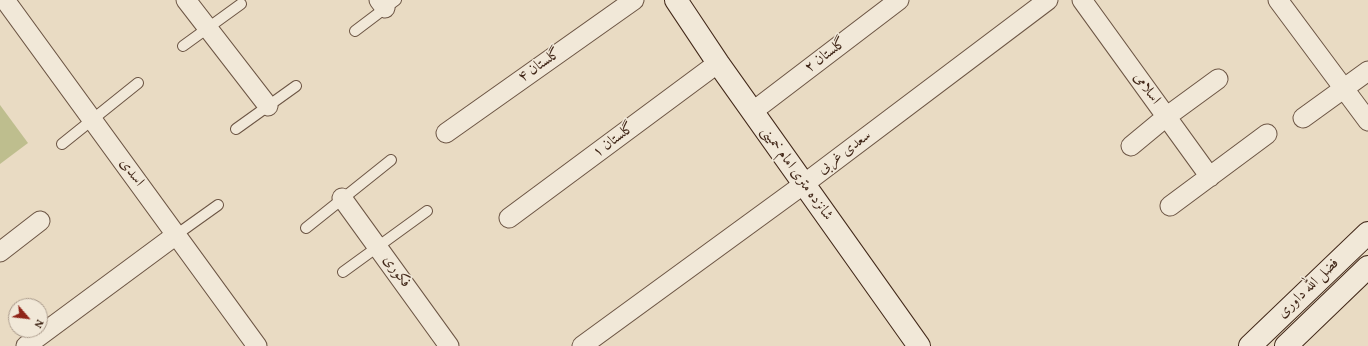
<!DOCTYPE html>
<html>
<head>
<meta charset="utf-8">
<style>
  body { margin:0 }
  #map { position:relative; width:1368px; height:346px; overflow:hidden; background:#e9dbc3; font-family:Vollkorn,serif }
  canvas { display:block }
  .north { position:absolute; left:8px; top:298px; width:40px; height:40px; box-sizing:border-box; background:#f1e8d8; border:1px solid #ab9b8c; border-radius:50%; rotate:118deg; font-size:11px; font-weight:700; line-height:16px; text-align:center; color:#422819 }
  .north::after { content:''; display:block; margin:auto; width:14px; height:18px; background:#8f2418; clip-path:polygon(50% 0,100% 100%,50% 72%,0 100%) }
</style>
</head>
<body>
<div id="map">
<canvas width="1368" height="346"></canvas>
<div class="north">N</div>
</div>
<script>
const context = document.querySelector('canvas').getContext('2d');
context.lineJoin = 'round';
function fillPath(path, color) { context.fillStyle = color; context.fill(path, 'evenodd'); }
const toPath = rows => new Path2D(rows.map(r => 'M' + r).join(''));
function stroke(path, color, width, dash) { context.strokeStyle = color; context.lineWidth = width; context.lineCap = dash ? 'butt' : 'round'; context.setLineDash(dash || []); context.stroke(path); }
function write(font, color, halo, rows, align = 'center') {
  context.font = font + ' Vollkorn,Amiri,serif'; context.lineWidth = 3; context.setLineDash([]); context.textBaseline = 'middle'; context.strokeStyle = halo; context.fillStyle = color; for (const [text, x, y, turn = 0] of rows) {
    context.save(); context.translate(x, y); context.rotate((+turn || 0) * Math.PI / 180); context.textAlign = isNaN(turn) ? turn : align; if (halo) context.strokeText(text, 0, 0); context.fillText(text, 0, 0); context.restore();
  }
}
fillPath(toPath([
  [0,105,28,143,0,164]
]), '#bebe8e');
const service = toPath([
  [355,31,396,0],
  [183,46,241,4],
  [236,129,296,86],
  [62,144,138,83],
  [306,228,391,160],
  [176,235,218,205],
  [343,272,427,211]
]);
const minor = toPath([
  [5,0,257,346],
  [186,0,268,106],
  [379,0,385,8],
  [1082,0,1210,177],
  [1278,0,1368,121],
  [752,112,899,0],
  [1303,118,1368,71],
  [446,133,634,0],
  [1131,146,1166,117,1218,79],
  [342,198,449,346],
  [1170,206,1267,134],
  [509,218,718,63],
  [0,252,40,221],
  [26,346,176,235],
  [582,346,804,184,1048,0]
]);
const secondary = toPath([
  [676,0,718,63,919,346],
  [1250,346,1368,233],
  [1286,346,1368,267]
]);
stroke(service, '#6c5544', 12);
stroke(minor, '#6c5544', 21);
stroke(secondary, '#422819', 24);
stroke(service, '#f1e8d8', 10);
stroke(minor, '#f1e8d8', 19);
stroke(secondary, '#f1e8d8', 22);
write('15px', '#422819', '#f1e8d8', [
  ["گلستان ۲",826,56,-37],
  ["گلستان ۴",540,66,-35],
  ["اسلامی",1146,89,54],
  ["گلستان ۱",614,141,-37],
  ["سعدی غربی",845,153,-37],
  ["اسدی",131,173,54],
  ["شانزده متری امام خمینی",796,174,54],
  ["فکوری",396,272,54],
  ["فضل الله داوری",1309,289,-44]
]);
</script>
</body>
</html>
